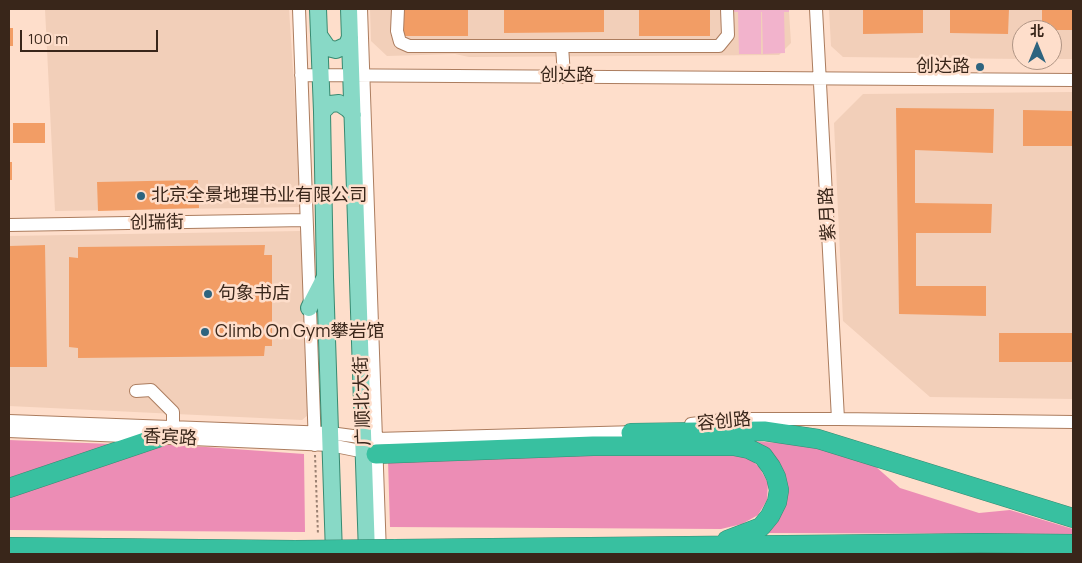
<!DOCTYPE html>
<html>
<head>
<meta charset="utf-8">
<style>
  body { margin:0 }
  #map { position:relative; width:1082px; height:563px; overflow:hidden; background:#fedecb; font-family:Manrope,"Noto Sans SC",sans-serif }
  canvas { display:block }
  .frame { position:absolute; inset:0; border:10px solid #39261a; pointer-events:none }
  .north { position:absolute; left:1012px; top:20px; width:50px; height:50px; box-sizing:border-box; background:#fedecb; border:1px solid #af9484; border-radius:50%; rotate:0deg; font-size:14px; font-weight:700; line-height:20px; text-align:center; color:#39261a }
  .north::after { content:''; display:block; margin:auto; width:18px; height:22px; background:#2e647f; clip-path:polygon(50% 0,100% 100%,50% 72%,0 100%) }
  .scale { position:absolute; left:20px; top:30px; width:138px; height:22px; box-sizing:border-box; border:2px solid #39261a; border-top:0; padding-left:6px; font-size:15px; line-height:18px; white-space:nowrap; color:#39261a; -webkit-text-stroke:4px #fedecb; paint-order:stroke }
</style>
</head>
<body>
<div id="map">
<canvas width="1082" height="563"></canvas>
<div class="frame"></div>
<div class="north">北</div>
<div class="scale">100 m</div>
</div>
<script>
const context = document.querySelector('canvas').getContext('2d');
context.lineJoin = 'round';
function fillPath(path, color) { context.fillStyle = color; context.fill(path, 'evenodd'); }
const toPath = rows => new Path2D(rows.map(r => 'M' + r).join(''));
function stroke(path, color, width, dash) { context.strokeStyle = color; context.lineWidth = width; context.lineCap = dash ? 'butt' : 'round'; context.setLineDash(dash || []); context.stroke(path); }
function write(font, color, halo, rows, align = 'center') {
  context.font = font + ' Manrope,"Noto Sans SC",sans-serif'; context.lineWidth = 5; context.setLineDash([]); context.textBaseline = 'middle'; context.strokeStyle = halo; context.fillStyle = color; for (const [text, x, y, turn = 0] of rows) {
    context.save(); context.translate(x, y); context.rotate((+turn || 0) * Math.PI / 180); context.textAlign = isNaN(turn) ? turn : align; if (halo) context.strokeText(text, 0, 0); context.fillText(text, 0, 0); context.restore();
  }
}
fillPath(toPath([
  [45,9,289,9,302,207,55,211],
  [370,9,732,9,732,12,789,12,791,43,779,55,469,57,455,54,387,56,371,41],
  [829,9,1073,9,1073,59,1052,59,1052,30,1022,30,1022,59,843,57,831,46],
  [1073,92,1073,399,930,397,843,321,834,123,863,94],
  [301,231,308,415,302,420,9,406,9,236]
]), '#f2cfb9');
fillPath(toPath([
  [732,9,789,9,789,12,784,12,785,53,763,54,762,12,761,12,761,54,739,54,738,12,732,12]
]), '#f2b3cc');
fillPath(toPath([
  [9,440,112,444,9,478],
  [749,441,795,444,826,450,875,466,900,488,979,513,1010,510,1073,529,1073,534,760,533,783,503],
  [164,444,304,454,305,532,9,530,9,494],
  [724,451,747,456,759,467,768,483,767,500,758,515,742,524,721,529,390,527,388,460]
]), '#ec8db5');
fillPath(toPath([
  [397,9,468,9,468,36,397,36],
  [504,9,604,9,604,32,504,33],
  [639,9,710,9,710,36,639,36],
  [863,9,923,9,923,33,863,34],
  [950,9,1009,9,1008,34,950,33],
  [1042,9,1073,9,1073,30,1042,30],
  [9,28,13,28,13,46,9,46],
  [896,108,994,109,993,153,915,150,915,203,992,204,991,233,916,233,916,286,986,286,986,316,899,314],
  [1023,110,1073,111,1073,146,1023,146],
  [13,123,45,123,45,143,13,143],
  [9,162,12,162,12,180,9,180],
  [198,180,199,208,98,211,97,182],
  [45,245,47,367,9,367,9,246],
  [265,245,264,255,272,255,272,346,265,346,264,356,78,358,78,348,69,347,69,257,78,258,78,247],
  [999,333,1073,333,1073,362,999,362]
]), '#f29d65');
const minor = toPath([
  [299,9,315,445],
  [361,9,380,554],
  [398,9,397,31,400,42,409,46,719,46,728,35,727,9],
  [816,9,838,419],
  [562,46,564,76],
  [301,75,1073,80],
  [9,225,306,220],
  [136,391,151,390,173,412,173,427],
  [9,421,330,433,375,439,637,432],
  [691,424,731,419,838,419,1073,422],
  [9,431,330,445,370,453]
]);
const major = toPath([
  [318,9,322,112,325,277,334,554],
  [349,9,367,554],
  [319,35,328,48,336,50,347,45,350,37],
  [322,112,330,104,339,103,348,109,353,115],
  [309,308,324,279]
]);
const highway = toPath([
  [631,433,764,431,818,439,1073,518],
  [376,454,593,446,734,446,749,449,763,456,771,467,776,477,779,490,777,502,770,516,761,527,727,540],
  [9,488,160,437],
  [9,547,296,550],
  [394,549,981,543,1073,544]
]);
stroke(minor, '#ac7d5f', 14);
stroke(major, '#388a71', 18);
stroke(highway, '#388a71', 20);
stroke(toPath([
  [315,455,318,535]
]), '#9b8172', 2, [2.5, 2.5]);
stroke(minor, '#fff', 12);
stroke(major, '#88d9c6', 16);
stroke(highway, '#38c0a0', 19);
const highwayBridge = toPath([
  [296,550,394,549]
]);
stroke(highwayBridge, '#388a71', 20, []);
stroke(highwayBridge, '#38c0a0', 19);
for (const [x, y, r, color] of [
  [980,67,5,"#2e647f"],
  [141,196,5,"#2e647f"],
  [208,294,5,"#2e647f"],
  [205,332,5,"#2e647f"]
]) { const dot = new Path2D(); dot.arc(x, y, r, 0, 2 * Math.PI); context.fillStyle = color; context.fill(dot); stroke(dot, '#fedecb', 2); }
write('18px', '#39261a', '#fedecb', [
  ["创达路",970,67,"right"],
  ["北京全景地理书业有限公司",151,196],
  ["句象书店",218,294],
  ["Climb On Gym攀岩馆",215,332]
], 'left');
write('18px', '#39261a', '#fedecb', [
  ["创达路",567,76],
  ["紫月路",828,214,-93],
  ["创瑞街",157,223,-1],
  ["广顺北大街",363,401,-92],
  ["容创路",724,422,-5],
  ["香宾路",170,438,3]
]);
</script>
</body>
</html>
